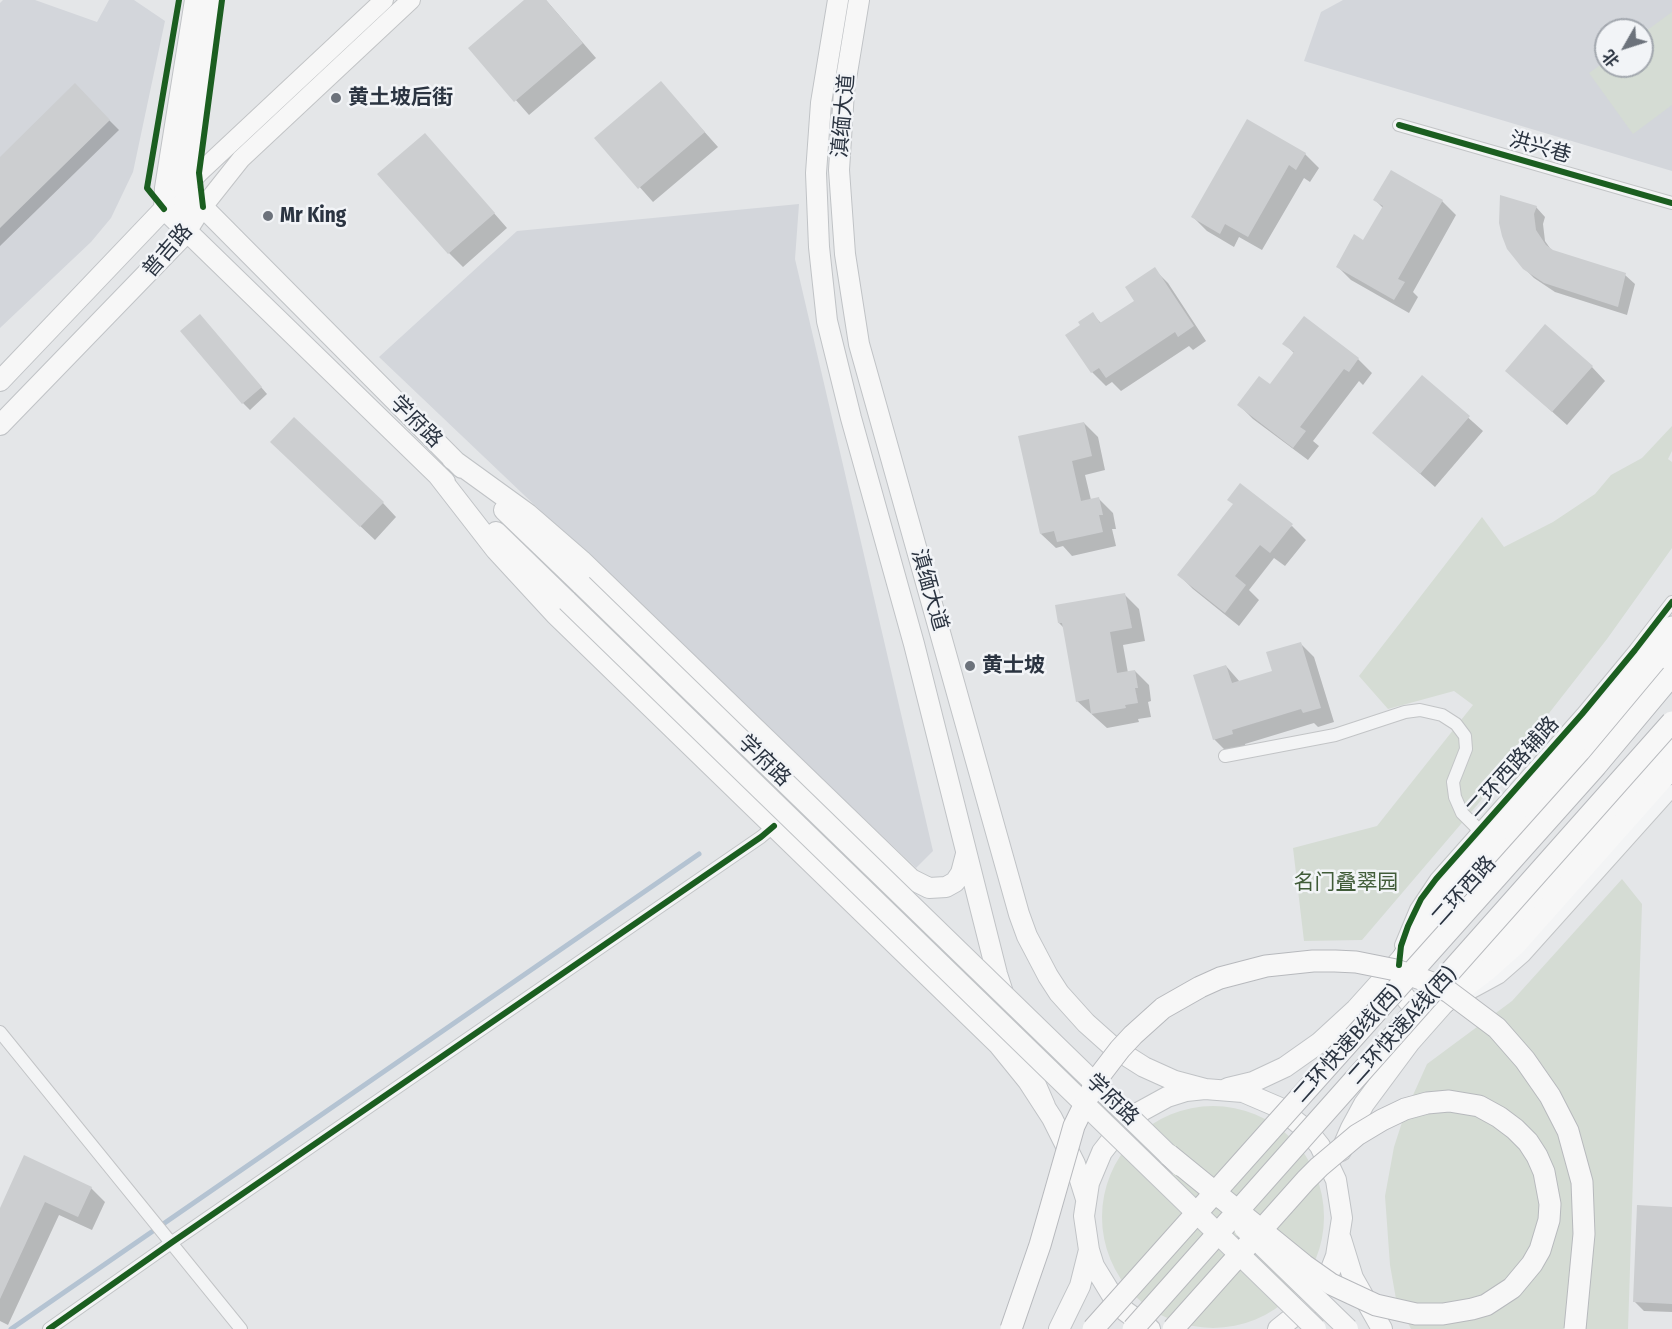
<!DOCTYPE html>
<html>
<head>
<meta charset="utf-8">
<style>
  body { margin:0 }
  #map { position:relative; width:1672px; height:1329px; overflow:hidden; background:#e4e6e8; font-family:"Fira Sans Condensed","Noto Sans SC",sans-serif }
  canvas { display:block }
  .north { position:absolute; left:1594px; top:18px; width:60px; height:60px; box-sizing:border-box; background:#f2f4f7; border:2px solid #a2a7ae; border-radius:50%; rotate:231deg; font-size:16px; font-weight:700; line-height:24px; text-align:center; color:#2b3441 }
  .north::after { content:''; display:block; margin:auto; width:21px; height:27px; background:#6c727b; clip-path:polygon(50% 0,100% 100%,50% 72%,0 100%) }
</style>
</head>
<body>
<div id="map">
<canvas width="1672" height="1329"></canvas>
<div class="north">北</div>
</div>
<script>
const context = document.querySelector('canvas').getContext('2d');
context.lineJoin = 'round';
function fillPath(path, color) { context.fillStyle = color; context.fill(path, 'evenodd'); }
const toPath = rows => new Path2D(rows.map(r => 'M' + r).join(''));
function stroke(path, color, width, dash) { context.strokeStyle = color; context.lineWidth = width; context.lineCap = dash ? 'butt' : 'round'; context.setLineDash(dash || []); context.stroke(path); }
function write(font, color, halo, rows, align = 'center') {
  context.font = font + ' "Fira Sans Condensed","Noto Sans SC",sans-serif'; context.lineWidth = 5; context.setLineDash([]); context.textBaseline = 'middle'; context.strokeStyle = halo; context.fillStyle = color; for (const [text, x, y, turn = 0] of rows) {
    context.save(); context.translate(x, y); context.rotate((+turn || 0) * Math.PI / 180); context.textAlign = isNaN(turn) ? turn : align; if (halo) context.strokeText(text, 0, 0); context.fillText(text, 0, 0); context.restore();
  }
}
fillPath(toPath([
  [3,0,35,0,97,22,109,0,134,0,165,21,133,172,111,218,91,242,0,328,0,3],
  [1343,0,1672,0,1672,171,1304,61,1321,12],
  [1606,30,1642,30,1642,66,1606,66],
  [799,204,795,259,933,851,916,868,379,357,517,231]
]), '#d3d6db');
fillPath(toPath([
  [1672,12,1672,105,1633,134,1589,73,1606,61,1606,66,1642,66,1642,34],
  [1672,426,1672,451,1668,459,1672,462,1672,548,1607,639,1478,804,1362,940,1304,941,1293,848,1377,826,1473,705,1454,691,1388,709,1359,676,1482,517,1504,547,1553,522,1595,494,1611,475,1642,458],
  [1622,879,1642,904,1628,1329,1411,1329,1396,1299,1390,1265,1385,1196,1394,1147,1405,1113,1427,1064,1512,1001],
  '1102 1217a111 111 0 1 1 222 0a111 111 0 1 1-222 0Z'
]), '#d5dcd4');
fillPath(toPath([
  [526,0,546,0,596,58,529,115,470,48],
  [661,83,718,147,653,202,596,138],
  [75,86,119,130,0,246,0,159],
  [438,149,507,228,463,267,449,253],
  [1305,154,1319,168,1310,182,1304,178,1262,250,1239,237,1234,247,1207,231,1193,217],
  [1375,200,1442,201,1456,215,1413,292,1418,297,1409,313,1351,280,1337,266,1364,242,1383,208],
  [1536,207,1545,217,1543,224,1545,241,1552,251,1625,275,1635,284,1627,315,1555,292,1534,278,1524,268,1509,249],
  [1154,269,1168,283,1206,341,1193,350,1189,346,1121,391,1112,382,1106,386,1092,372,1067,335,1082,326,1092,314,1102,324,1136,301],
  [1304,318,1358,359,1372,373,1363,385,1359,381,1313,441,1319,446,1308,460,1253,419,1239,405,1270,386,1295,354,1284,343],
  [206,323,267,394,250,410,243,403],
  [1592,367,1605,381,1567,425,1507,371],
  [1423,377,1483,431,1435,487,1374,433],
  [1084,423,1098,437,1105,470,1085,475,1091,500,1099,499,1113,513,1116,529,1112,529,1116,546,1072,556,1063,546,1056,548,1041,534],
  [286,456,383,503,396,517,375,540],
  [1292,526,1306,540,1285,566,1274,558,1249,590,1259,600,1239,626,1193,589,1179,575],
  [1125,595,1139,609,1145,641,1123,645,1128,673,1135,671,1149,685,1151,701,1148,702,1151,717,1138,719,1139,722,1107,728,1077,701,1064,628,1059,623],
  [1300,643,1314,657,1334,722,1318,727,1314,723,1245,744,1246,748,1228,753,1214,739,1226,666,1240,682,1274,672],
  [91,1188,105,1202,92,1230,59,1215,8,1325,0,1321,0,1211],
  [1672,1208,1672,1312,1644,1311,1634,1301]
]), '#0003');
stroke(toPath([
  [11,1329,699,854]
]), '#b4c3d2', 5);
fillPath(toPath([
  [524,0,546,0,583,43,514,102,468,48],
  [661,81,705,132,638,189,594,138],
  [75,83,110,120,0,228,0,157],
  [1247,119,1306,153,1296,170,1289,165,1248,237,1225,224,1220,234,1191,217],
  [425,133,495,213,448,254,377,174],
  [1391,170,1443,200,1398,279,1405,282,1394,300,1336,267,1354,234,1363,240,1383,206,1373,200],
  [1500,195,1537,206,1534,214,1536,230,1546,245,1553,250,1626,273,1618,307,1544,283,1523,269,1507,249,1502,236,1499,223],
  [1155,267,1194,326,1178,337,1175,332,1106,378,1099,368,1091,373,1065,335,1080,325,1078,322,1093,312,1100,323,1134,301,1125,287],
  [200,314,262,387,242,404,180,331],
  [1304,316,1359,358,1349,372,1344,369,1300,427,1306,431,1293,448,1237,405,1259,376,1270,384,1294,352,1282,344],
  [1545,324,1593,366,1552,412,1505,371],
  [1422,375,1470,416,1420,474,1372,433],
  [294,417,384,502,360,527,270,442],
  [1084,422,1092,456,1072,461,1081,501,1099,497,1103,515,1099,515,1103,532,1057,542,1054,531,1040,534,1018,436],
  [1240,483,1293,524,1270,553,1260,545,1235,576,1246,585,1225,613,1177,575,1233,504,1227,500],
  [1125,593,1132,628,1110,632,1117,673,1135,670,1138,688,1135,688,1138,703,1125,705,1126,708,1091,714,1089,699,1076,702,1062,623,1058,623,1055,605],
  [1301,642,1321,708,1303,713,1301,709,1232,730,1233,734,1213,740,1193,675,1226,665,1232,683,1272,671,1266,652],
  [24,1155,92,1187,78,1217,45,1202,0,1299,0,1208],
  [1637,1205,1672,1207,1672,1304,1633,1302]
]), '#ccced0');
const minor = toPath([
  [1399,125,1672,203],
  [1225,756,1335,735,1405,712,1420,710,1442,715,1456,724,1465,736,1466,749,1453,782,1455,797,1462,813,1479,830],
  [1401,945,1416,909,1436,879,1582,714,1635,650,1672,602],
  [1465,996,1500,977,1524,956,1672,791],
  [0,1032,241,1329],
  [49,1329,171,1243,761,837,774,826]
]);
const secondary = toPath([
  [164,209,199,173,384,0],
  [187,232,203,207,241,159,411,0]
]);
const primary = toPath([
  [195,0,165,188,164,209,445,482],
  [838,0,821,103,816,173,819,247,827,321,851,418,914,644,997,974,1023,1055,1045,1106],
  [859,0,844,91,839,170,845,254,859,344,1019,914,1027,936,1048,976,1059,993,1086,1023,1114,1048,1144,1067,1175,1081,1205,1089],
  [185,189,462,468],
  [187,232,185,189,212,0],
  [0,381,164,209],
  [0,425,187,232],
  [452,459,528,514,581,560,911,879,929,888,946,887,955,882,961,873,966,854],
  [437,474,496,550,555,614,998,1044,1028,1081,1052,1118,1075,1164,1086,1199],
  [504,510,582,585],
  [496,532,567,601],
  [1396,973,1399,989,1408,1001,1422,1008,1434,1008],
  [1228,1088,1253,1082,1285,1067,1319,1043,1356,1009,1584,756,1672,651],
  [1341,1151,1351,1128,1364,1104,1410,1042,1672,746],
  [1341,1239,1353,1278,1382,1329],
  [1059,1329,1080,1286,1089,1250],
  [1150,1329,1125,1311,1113,1297,1094,1266,1089,1250,1084,1216,1089,1183,1102,1152,1123,1125,1136,1114,1167,1097,1186,1091,1205,1089,1243,1092,1278,1107,1308,1131,1320,1146,1336,1180,1342,1218,1336,1256,1329,1274,1308,1305,1278,1329]
]);
const trunk = toPath([
  [1399,965,1424,919,1442,895,1612,702,1672,627],
  [1444,1003,1487,970,1515,945,1672,768]
]);
stroke(minor, '#c2c4c6', 14);
stroke(secondary, '#c2c4c6', 20);
stroke(primary, '#c0c3c6', 22);
stroke(trunk, '#b7b9bd', 23);
stroke(minor, '#f3f4f5', 12);
stroke(secondary, '#f7f7f7', 18);
stroke(primary, '#f7f7f7', 20);
stroke(trunk, '#f7f7f7', 21);
const primaryBridge = toPath([
  [582,585,1180,1166],
  [567,601,1316,1329],
  [1244,1228,1348,1329]
]);
const trunkBridge = toPath([
  [1169,1155,1304,1265,1331,1284,1376,1305,1416,1314,1443,1314,1472,1309,1486,1305,1512,1288,1532,1264,1540,1250,1549,1220,1550,1204,1544,1172,1537,1156,1528,1142,1515,1129,1499,1117,1479,1106,1449,1101,1427,1103,1405,1109,1382,1120,1357,1135,1319,1167,1306,1180,1173,1329],
  [1011,1329,1040,1245,1074,1126,1097,1079,1120,1049,1133,1035,1163,1008,1200,987,1220,978,1266,966,1313,961,1335,961,1356,962,1396,970,1432,983,1449,992,1497,1028,1525,1060,1550,1096,1568,1131,1582,1182,1584,1234,1575,1329],
  [1093,1329,1596,766,1672,675],
  [1133,1329,1672,722]
]);
stroke(primaryBridge, '#c0c3c6', 22, []);
stroke(trunkBridge, '#b7b9bd', 23, []);
stroke(primaryBridge, '#f7f7f7', 20);
stroke(trunkBridge, '#f7f7f7', 21);
stroke(toPath([
  [1399,125,1672,203],
  [203,207,199,173,222,0],
  [164,209,147,188,179,0],
  [1399,965,1401,946,1408,926,1421,899,1436,879,1582,714,1635,650,1672,602],
  [49,1329,171,1243,761,837,774,826]
]), '#1b5e20', 6);
for (const [x, y, r, color] of [
  [336,98,6,"#6c727b"],
  [268,216,6,"#6c727b"],
  [970,666,6,"#6c727b"]
]) { const dot = new Path2D(); dot.arc(x, y, r, 0, 2 * Math.PI); context.fillStyle = color; context.fill(dot); stroke(dot, '#f2f4f7', 2); }
write('bold 21px', '#2b3441', '#f2f4f7', [
  ["黄土坡后街",348,98],
  ["Mr King",280,216],
  ["黄士坡",982,666]
], 'left');
write('21px', '#2b3441', '#f2f4f7', [
  ["滇缅大道",844,116,-85],
  ["洪兴巷",1540,148,16],
  ["普吉路",168,251,-49],
  ["学府路",416,422,45],
  ["滇缅大道",929,590,74],
  ["学府路",764,761,44],
  ["二环西路辅路",1513,767,-48],
  ["二环西路",1464,891,-48],
  ["二环快速A线(西)",1403,1026,-48],
  ["二环快速B线(西)",1348,1044,-48],
  ["学府路",1112,1100,44]
]);
write('21px', '#415c39', '#f2f4f7', [
  ["名门叠翠园",1346,883]
]);
</script>
</body>
</html>
